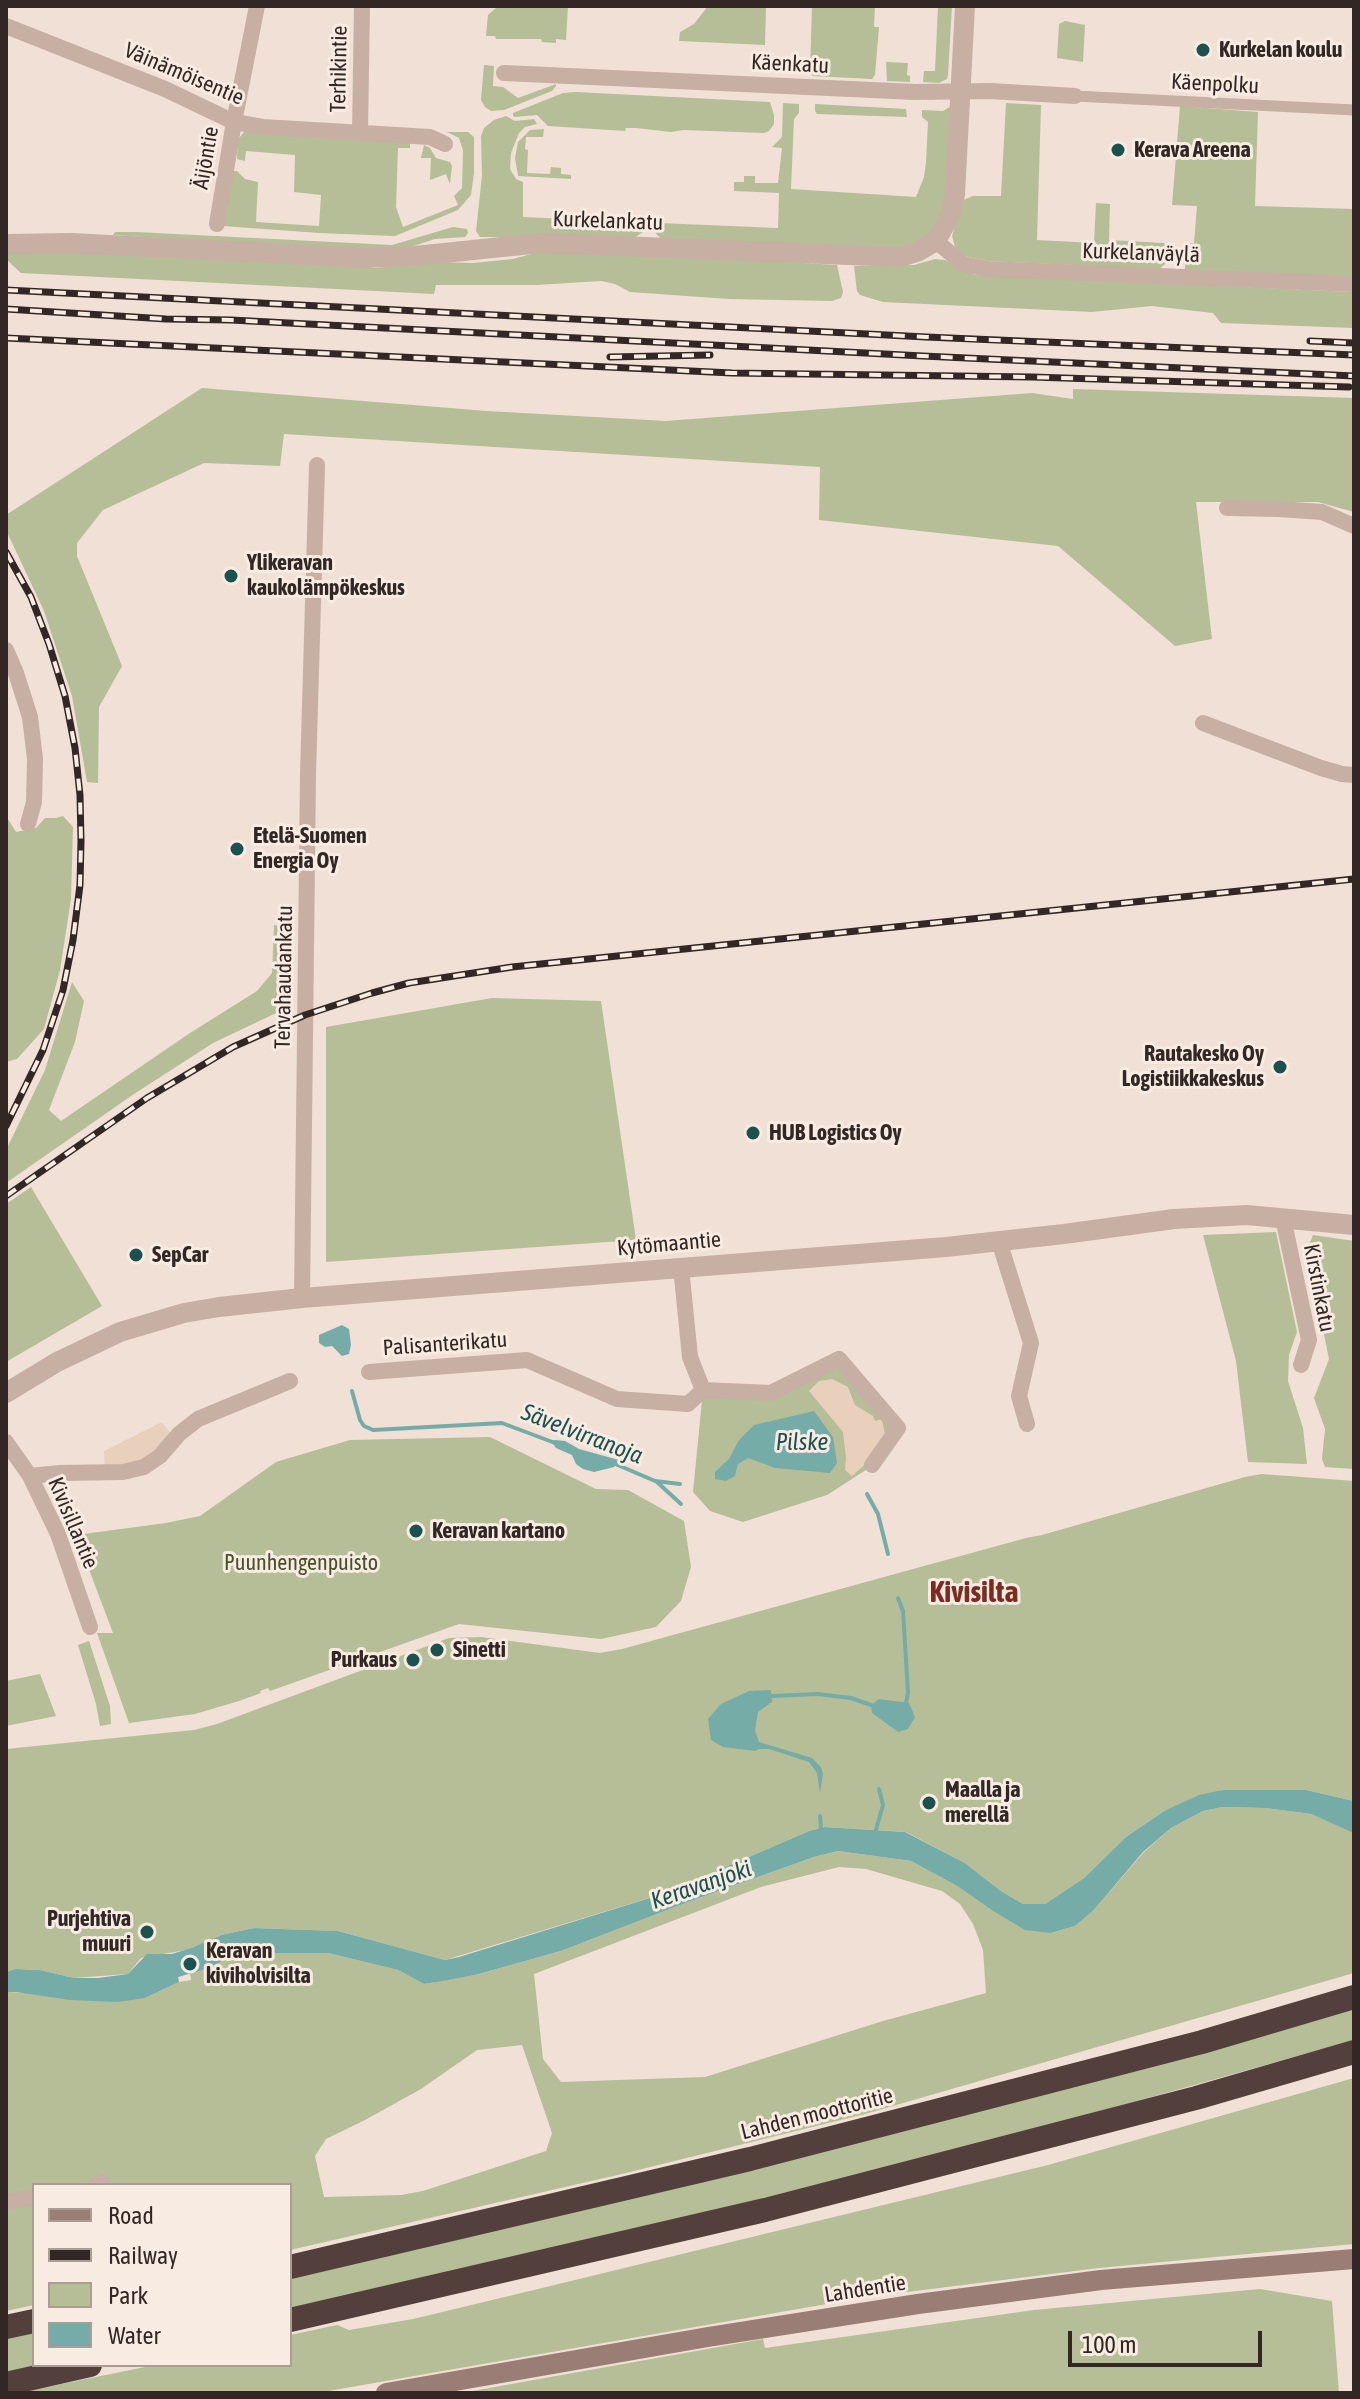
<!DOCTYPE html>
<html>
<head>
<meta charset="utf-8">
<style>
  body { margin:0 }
  #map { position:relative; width:1360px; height:2399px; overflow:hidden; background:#f0e0d6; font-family:"Asap Condensed",sans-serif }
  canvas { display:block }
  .frame { position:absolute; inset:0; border:8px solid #322725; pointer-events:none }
  .legend { position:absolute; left:32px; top:2183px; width:260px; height:184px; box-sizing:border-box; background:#f8ebe2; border:2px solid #a99d96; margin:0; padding:10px 14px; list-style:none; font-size:24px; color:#322725 }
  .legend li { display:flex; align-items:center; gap:16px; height:40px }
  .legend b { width:40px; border:2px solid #a99d96 }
  .scale { position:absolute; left:1068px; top:2331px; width:194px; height:36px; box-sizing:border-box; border:4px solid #322725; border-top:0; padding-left:10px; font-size:24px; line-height:28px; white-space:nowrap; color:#322725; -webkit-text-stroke:6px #f8ebe2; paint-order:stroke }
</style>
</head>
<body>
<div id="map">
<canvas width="1360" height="2399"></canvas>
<div class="frame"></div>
<ul class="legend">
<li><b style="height:10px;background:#9a7d74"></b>Road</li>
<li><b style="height:10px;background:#322725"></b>Railway</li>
<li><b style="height:22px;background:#b6be97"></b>Park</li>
<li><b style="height:22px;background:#76aca8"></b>Water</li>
</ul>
<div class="scale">100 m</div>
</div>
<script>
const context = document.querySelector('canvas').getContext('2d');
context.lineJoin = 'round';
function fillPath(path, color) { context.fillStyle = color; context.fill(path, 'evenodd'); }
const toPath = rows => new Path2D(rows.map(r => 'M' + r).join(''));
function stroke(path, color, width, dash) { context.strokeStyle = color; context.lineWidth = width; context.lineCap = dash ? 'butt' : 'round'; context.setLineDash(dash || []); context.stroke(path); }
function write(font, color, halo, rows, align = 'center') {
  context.font = font + ' "Asap Condensed",sans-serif'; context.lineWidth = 6; context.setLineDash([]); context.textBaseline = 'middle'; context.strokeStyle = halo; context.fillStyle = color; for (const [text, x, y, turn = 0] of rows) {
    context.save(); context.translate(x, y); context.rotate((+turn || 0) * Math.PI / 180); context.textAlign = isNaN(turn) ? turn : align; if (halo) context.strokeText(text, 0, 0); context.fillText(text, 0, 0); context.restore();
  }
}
fillPath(toPath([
  [498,6,568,6,566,40,556,39,556,43,542,42,541,39,496,39,495,36,486,36,488,15],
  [708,6,766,6,765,45,679,41,680,32,694,24],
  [812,6,875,6,874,27,879,27,875,75,872,79,813,76,810,73],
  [938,6,952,6,948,75,947,79,939,83,923,82,924,71,935,71],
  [1065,21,1085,25,1083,62,1057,58,1059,24],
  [886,62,908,63,907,75,910,76,910,82,887,81],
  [484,65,494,66,493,86,503,87,518,98,556,84,556,86,552,91,504,110,491,111,485,107,481,100],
  [576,92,770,102,774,115,774,124,769,131,764,133,683,130,671,132,636,128,626,128,625,131,548,126,537,115,515,117,513,116,513,113,563,93],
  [783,103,799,104,799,113,794,119,791,189,916,197,924,177,926,163,928,122,922,117,922,110,943,111,949,107,951,110,945,208,930,235,916,244,893,249,662,239,658,236,655,232,658,215,659,223,778,228,779,193,734,191,734,182,744,182,744,176,755,176,755,183,778,183,782,148,772,147,782,137],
  [1006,103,1041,105,1037,240,1094,243,1096,203,1110,204,1109,240,1164,243,1168,248,1168,258,1165,264,1159,269,987,261,964,256,955,247,952,236,963,200,973,196,1001,196],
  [815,104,906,109,907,117,817,114,815,111],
  [1180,106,1258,112,1255,206,1354,209,1354,280,1185,272,1186,244,1194,243,1197,206,1172,205],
  [506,116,515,121,534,119,537,124,525,127,519,133,511,153,510,169,516,179,523,182,523,217,640,222,643,214,643,232,634,238,480,237,476,231,482,176,481,136,484,128,494,120],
  [544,129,543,137,526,137,525,149,528,150,527,173,550,174,551,167,561,168,561,174,571,175,571,179,518,176,515,158,518,142,530,130],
  [245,131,410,143,410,148,398,148,396,207,403,227,458,205,454,196,462,188,463,150,459,138,447,132,468,132,474,137,474,173,471,195,458,210,395,236,319,233,223,226,233,171,237,171,245,179,258,182,256,222,319,226,321,195,294,192,295,155,246,151,245,161,237,159,238,139],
  [424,145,430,148,436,158,450,162,452,166,450,184,446,174,430,180,431,158,421,158],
  [453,227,467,229,468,233,465,237,435,239,404,249,375,251,113,235,115,232,136,232,392,245],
  [36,250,375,268,436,262,473,263,513,259,542,251,700,257,837,265,843,292,841,298,832,301,729,299,630,292,615,284,601,281,536,285,436,285,434,294,21,273,7,260,6,254],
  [935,259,945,260,975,275,1354,292,1354,328,1221,323,1213,313,1152,306,1092,312,883,302,860,295,857,291,854,266,914,265],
  [202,388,487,411,666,421,1032,393,1073,399,1073,389,1354,398,1354,512,1318,502,1196,502,1212,639,1175,646,1058,546,819,520,820,467,284,434,280,466,204,463,103,510,77,543,77,556,122,666,99,707,98,783,87,782,72,696,44,611,6,530,6,515],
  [6,816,16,832,36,828,45,818,56,818,63,816,73,827,71,899,60,970,44,1029,17,1059,6,1062],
  [274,925,294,928,291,1006,213,1043,134,1094,6,1183,6,1150,45,1070,72,982,84,1001,75,1042,49,1110,61,1121,190,1033,257,991,272,973],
  [492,998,601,1001,636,1240,326,1262,326,1027],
  [31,1187,102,1306,6,1362,6,1204],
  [1276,1232,1297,1332,1289,1355,1288,1381,1303,1428,1307,1464,1248,1462,1236,1361,1203,1235],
  [1313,1235,1354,1241,1354,1469,1325,1467,1322,1459,1325,1429,1314,1398,1329,1359,1307,1250],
  [839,1359,898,1428,869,1468,827,1495,743,1522,710,1511,693,1492,703,1390,771,1393],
  [490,1437,596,1489,628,1490,684,1521,691,1567,681,1601,656,1627,601,1639,459,1624,270,1691,268,1688,260,1691,261,1693,239,1701,195,1714,129,1723,97,1633,113,1633,76,1535,166,1523,200,1516,276,1462,350,1440],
  [1262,1474,1354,1481,1354,1801,1306,1790,1223,1790,1164,1811,1126,1837,1084,1878,1045,1904,1023,1904,1001,1891,965,1863,906,1832,825,1827,809,1831,663,1894,445,1960,338,1931,254,1928,221,1935,187,1953,186,1950,141,1958,128,1974,74,1978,40,1970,15,1969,6,1972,6,1749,194,1730,217,1724,449,1638,481,1637,600,1653,622,1649,1026,1538,1042,1535,1245,1477],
  [89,1641,110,1706,111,1724,100,1726,96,1704,78,1645],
  [40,1674,56,1716,6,1726,6,1681],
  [1223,1807,1265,1808,1311,1814,1354,1832,1354,1973,865,2114,622,2174,290,2250,290,2185,34,2185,34,2305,6,2311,6,1992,145,1998,179,1982,191,1980,190,1974,239,1953,328,1953,398,1970,424,1984,475,1975,561,1951,688,1902,814,1857,838,1851,911,1861,957,1886,990,1909,1051,1933,1075,1926,1093,1911,1143,1853,1171,1828,1203,1811],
  [839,1867,866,1869,942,1891,960,1904,973,1924,983,1950,986,1993,883,2021,705,2077,561,2082,543,2059,534,1974,761,1887],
  [522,2045,552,2133,546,2151,423,2191,401,2195,324,2197,315,2156,326,2139,365,2120,421,2089,477,2050],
  [1354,2007,1354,2040,1127,2104,780,2196,290,2311,290,2277],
  [1354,2078,1354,2244,1099,2268,867,2297,317,2393,17,2393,155,2365,290,2365,290,2335,337,2325,349,2330,413,2319,538,2289,1048,2165],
  [1260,2289,1332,2301,1339,2393,461,2393,763,2339,765,2348,1034,2310],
  [34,2332,34,2365,41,2365,6,2372,6,2338]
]), '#b6be97');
fillPath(toPath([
  [832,1379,848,1387,855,1405,873,1416,875,1421,882,1419,885,1435,878,1453,852,1476,845,1470,846,1458,843,1432,809,1391,819,1381],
  [162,1422,175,1439,160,1456,105,1473,104,1451]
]), '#e8d0bd');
fillPath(toPath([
  [342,1325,349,1329,351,1345,349,1354,342,1356,332,1346,325,1347,319,1343,319,1335],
  [814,1411,833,1437,837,1463,830,1473,775,1468,748,1458,738,1464,735,1476,726,1481,715,1479,715,1472,729,1459,739,1440,754,1425],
  [555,1440,565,1441,579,1449,619,1460,614,1467,594,1472,583,1469,576,1464,572,1455,556,1448,551,1441],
  [771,1690,772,1702,758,1712,755,1730,759,1742,812,1758,821,1767,823,1774,820,1793,817,1773,809,1762,769,1749,758,1749,756,1751,723,1747,711,1740,708,1719,721,1704,749,1691],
  [879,1699,909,1703,915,1717,908,1729,898,1732,872,1713,871,1705],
  [1223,1790,1306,1790,1354,1801,1354,1833,1311,1814,1265,1808,1223,1807,1203,1811,1171,1828,1143,1852,1093,1911,1075,1926,1051,1933,1025,1930,990,1909,957,1886,911,1861,838,1851,814,1857,688,1902,561,1951,475,1975,443,1981,424,1984,398,1970,328,1953,239,1953,190,1974,187,1953,221,1935,254,1928,338,1931,445,1960,459,1957,663,1894,809,1831,825,1827,905,1832,965,1863,1001,1891,1023,1904,1045,1904,1084,1878,1126,1837,1164,1811,1199,1795],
  [147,1954,174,1954,179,1982,145,1998,118,2002,70,2000,16,1992,6,1992,6,1972,15,1969,40,1970,74,1978,98,1978,128,1974]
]), '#76aca8');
stroke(toPath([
  [352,1391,360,1420,364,1426,373,1430,502,1423,555,1443],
  [613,1463,655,1481,680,1484],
  [657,1482,681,1504],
  [867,1494,878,1514,888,1554],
  [898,1598,903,1611,908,1693,906,1703],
  [771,1696,818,1694,851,1698,871,1705],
  [820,1816,821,1829],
  [875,1833,883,1805,879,1789]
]), '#76aca8', 4);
stroke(toPath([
  [146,1974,197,1959,217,1950]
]), '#76aca8', 24);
stroke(toPath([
  [1075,96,1354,110]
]), '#c7afa3', 11);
stroke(toPath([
  [6,26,165,89,234,122,263,127,430,137,445,144],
  [504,73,915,92,990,91,1075,96],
  [360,132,362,6],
  [217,224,234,122,257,6],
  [936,241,963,264,987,269,1354,284],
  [1227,508,1279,509,1322,512,1354,526],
  [6,650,16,673,30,717,35,759,34,802,28,824],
  [1203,723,1321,768,1342,774,1354,775],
  [1283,1218,1309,1340,1301,1365],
  [999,1241,1031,1343,1019,1396,1027,1424],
  [681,1267,690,1357,703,1390,771,1393,839,1359,898,1428,872,1465],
  [302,1298,308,774,317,465],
  [369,1372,527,1360,617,1399,688,1404,703,1390],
  [6,1442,30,1476,58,1534,90,1627],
  [30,1476,60,1473,123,1472,144,1467,160,1456,179,1434,198,1419,290,1381],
  [95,2185,103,2183],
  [6,2202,34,2197]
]), '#c7afa3', 16);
stroke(toPath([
  [6,244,71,243,364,258,415,256,541,243,900,257,917,252,936,241,951,214,955,194,965,6],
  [6,1393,57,1362,120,1332,184,1313,219,1307,302,1298,946,1247,1064,1234,1174,1219,1247,1215,1354,1225]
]), '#c7afa3', 20);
stroke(toPath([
  [386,2393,708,2337,918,2304,1101,2280,1354,2259]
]), '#9a7d74', 20);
stroke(toPath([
  [290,2267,750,2159,1202,2042,1354,1997],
  [290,2320,765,2210,1196,2098,1354,2052],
  [6,2327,34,2321],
  [6,2384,90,2365]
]), '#53403c', 24);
const rail = toPath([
  [6,290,926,337,1354,355],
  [6,309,166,319,231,320,923,356,1354,376],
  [6,338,732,373,1032,377,1349,387],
  [1310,341,1354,343],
  [610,357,710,355],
  [6,552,31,597,49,644,65,696,75,748,80,795,81,841,80,885,73,940,63,990,43,1050,6,1126],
  [6,1196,147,1098,233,1047,305,1015,372,993,409,983,512,967,1354,879]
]);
stroke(rail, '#322725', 7);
stroke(rail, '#f8ebe2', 4, [12]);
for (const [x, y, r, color] of [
  [1203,50,8,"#1b524f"],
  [1118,150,8,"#1b524f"],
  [231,576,8,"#1b524f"],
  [237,849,8,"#1b524f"],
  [1280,1067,8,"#1b524f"],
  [753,1133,8,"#1b524f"],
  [136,1255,8,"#1b524f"],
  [416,1531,8,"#1b524f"],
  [437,1650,8,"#1b524f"],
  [413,1660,8,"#1b524f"],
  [929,1803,8,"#1b524f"],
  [147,1932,8,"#1b524f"],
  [190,1964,8,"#1b524f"]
]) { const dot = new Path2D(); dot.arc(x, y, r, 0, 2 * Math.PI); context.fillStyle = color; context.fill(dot); stroke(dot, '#f8ebe2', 3); }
write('bold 22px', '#322725', '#f8ebe2', [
  ["Kurkelan koulu",1219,50],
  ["Kerava Areena",1134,150],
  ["Ylikeravan",247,563],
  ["kaukolämpökeskus",247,588],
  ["Etelä-Suomen",253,836],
  ["Energia Oy",253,861],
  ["Rautakesko Oy",1264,1054,"right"],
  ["Logistiikkakeskus",1264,1079,"right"],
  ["HUB Logistics Oy",769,1133],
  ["SepCar",152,1255],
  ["Keravan kartano",432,1531],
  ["Sinetti",453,1650],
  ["Purkaus",397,1660,"right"],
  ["Maalla ja",945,1790],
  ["merellä",945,1815],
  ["Purjehtiva",131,1919,"right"],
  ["muuri",131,1944,"right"],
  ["Keravan",206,1951],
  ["kiviholvisilta",206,1976]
], 'left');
write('22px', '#322725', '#f8ebe2', [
  ["Käenkatu",790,64,3],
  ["Terhikintie",339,69,-89],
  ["Väinämöisentie",184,74,23],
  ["Käenpolku",1215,84,3],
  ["Äijöntie",206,158,-80],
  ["Kurkelankatu",608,221,2],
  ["Kurkelanväylä",1141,253,2],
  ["Tervahaudankatu",284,977,-89],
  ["Kytömaantie",669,1244,-5],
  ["Kirstinkatu",1319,1288,79],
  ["Palisanterikatu",445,1344,-4],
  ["Kivisillantie",73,1523,67],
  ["Lahden moottoritie",817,2114,-14],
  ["Lahdentie",865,2289,-9]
]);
write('22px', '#465029', '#f8ebe2', [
  ["Puunhengenpuisto",301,1563]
]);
write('italic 24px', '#1b524f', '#f8ebe2', [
  ["Sävelvirranoja",582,1434,21],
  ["Pilske",802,1442],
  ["Keravanjoki",701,1885,-19]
]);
write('bold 30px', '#7f2a1f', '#f8ebe2', [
  ["Kivisilta",974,1593]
]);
</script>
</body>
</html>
